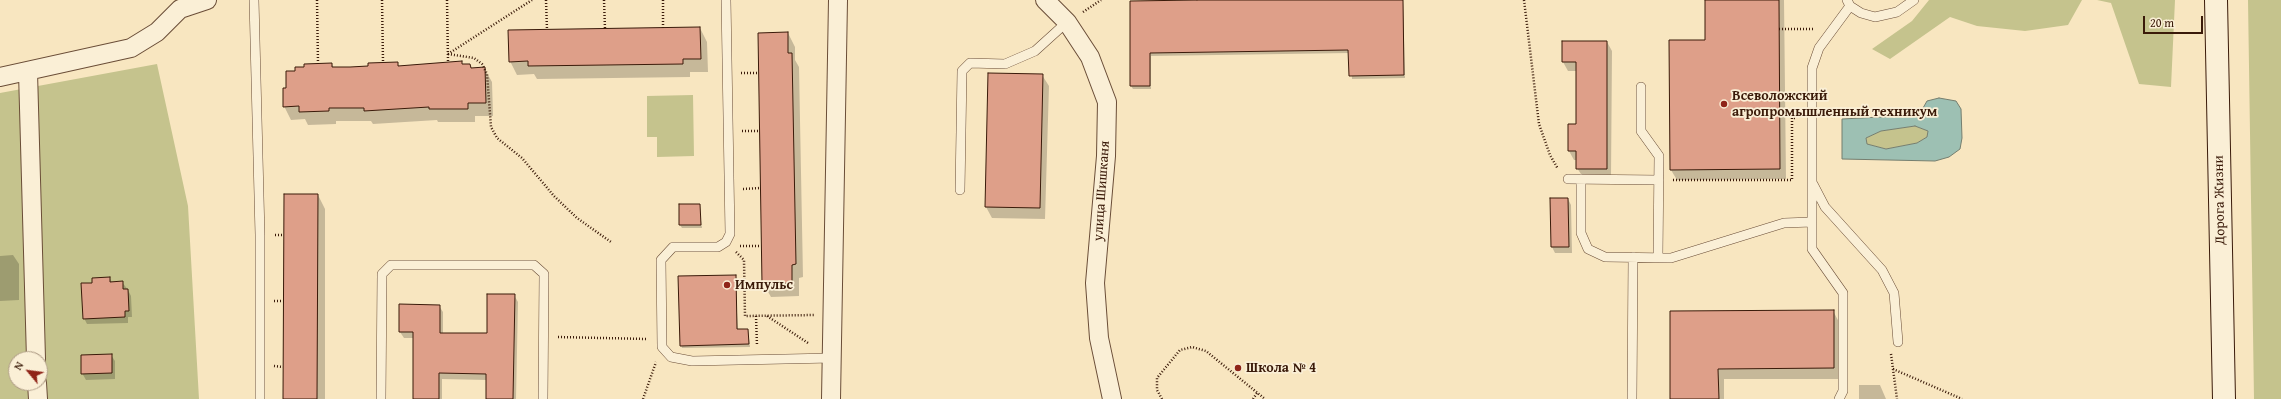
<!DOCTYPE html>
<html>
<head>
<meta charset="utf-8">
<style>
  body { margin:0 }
  #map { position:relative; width:2281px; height:399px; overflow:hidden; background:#f8e6c0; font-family:"Gentium Book Plus",serif }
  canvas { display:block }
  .north { position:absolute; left:8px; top:351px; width:40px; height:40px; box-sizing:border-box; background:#faefd6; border:1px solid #ad9a84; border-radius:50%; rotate:299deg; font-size:11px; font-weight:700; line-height:16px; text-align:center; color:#3a1a09 }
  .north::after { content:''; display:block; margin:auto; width:14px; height:18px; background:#8f2418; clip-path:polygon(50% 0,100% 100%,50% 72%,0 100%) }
  .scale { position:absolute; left:2143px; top:16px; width:60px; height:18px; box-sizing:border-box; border:2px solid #3a1a09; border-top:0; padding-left:5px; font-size:12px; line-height:14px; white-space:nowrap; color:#3a1a09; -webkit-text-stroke:3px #faefd6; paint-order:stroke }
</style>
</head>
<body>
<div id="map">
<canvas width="2281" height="399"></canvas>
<div class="north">N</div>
<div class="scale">20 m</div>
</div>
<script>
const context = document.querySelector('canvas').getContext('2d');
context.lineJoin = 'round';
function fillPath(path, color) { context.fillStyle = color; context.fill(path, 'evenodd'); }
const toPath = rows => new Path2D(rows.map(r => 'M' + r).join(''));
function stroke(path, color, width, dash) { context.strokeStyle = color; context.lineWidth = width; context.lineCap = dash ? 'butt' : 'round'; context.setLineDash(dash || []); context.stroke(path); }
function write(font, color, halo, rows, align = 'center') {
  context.font = font + ' "Gentium Book Plus",serif'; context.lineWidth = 3.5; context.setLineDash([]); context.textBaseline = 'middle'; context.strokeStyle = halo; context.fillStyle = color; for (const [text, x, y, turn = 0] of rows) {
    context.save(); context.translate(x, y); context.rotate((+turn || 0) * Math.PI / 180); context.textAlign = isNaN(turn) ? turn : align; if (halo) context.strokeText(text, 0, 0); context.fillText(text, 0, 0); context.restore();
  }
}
fillPath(toPath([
  [1929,0,2082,0,2068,25,2025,31,1977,26,1950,17,1890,59,1872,49,1912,21],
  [2097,0,2175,0,2171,87,2139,84,2111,3],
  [2248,0,2281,0,2281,399,2254,399],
  [157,64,188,206,199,399,0,399,0,93],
  [16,359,40,359,40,383,16,383],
  [693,95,694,156,657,157,657,137,647,137,647,96],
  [1915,126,1928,131,1927,137,1917,143,1886,149,1867,144,1866,138,1881,131]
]), '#c5c38d');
const water = toPath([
  [1939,98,1956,101,1961,109,1962,138,1960,149,1949,157,1935,161,1842,159,1842,119,1919,115,1927,101,1939,98],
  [1915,126,1928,131,1927,137,1917,143,1886,149,1867,144,1866,138,1881,131,1915,126]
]);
fillPath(water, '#9dc0b3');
stroke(water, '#757e6f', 1);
fillPath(toPath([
  [1275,0,1403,0,1405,78,1352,79,1350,53,1151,56,1151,89,1133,89,1131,86,1131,2],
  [1706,0,1784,0,1786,179,1677,180,1671,170,1706,41],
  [700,28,707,42,708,72,690,72,690,77,537,79,534,74,517,75,510,61],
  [788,33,795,47,795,60,799,67,803,277,799,278,799,296,771,297,763,283],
  [1607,42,1612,51,1611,177,1583,177,1577,168,1577,160,1574,160,1569,151,1577,125,1577,71,1568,71,1563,62],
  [461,62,463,65,470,65,472,69,484,68,492,82,493,116,475,116,475,122,438,122,437,120,373,124,371,121,336,121,336,124,308,125,305,119,291,120,284,106,287,89,296,72,332,64,334,68,369,67,397,63,399,66],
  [1042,75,1049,86,1045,219,992,218,986,207],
  [318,195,325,209,325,399,284,399],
  [1568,199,1571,205,1572,253,1555,253,1552,247],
  [699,205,702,228,682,228,680,225],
  [13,255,19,264,19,300,0,301,0,256],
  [735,276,738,330,748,330,750,347,682,348,681,345],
  [110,278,112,283,122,282,128,290,131,296,132,317,128,317,128,323,87,324,84,318,93,283],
  [514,295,518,302,516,399,487,399,487,380,442,379,442,399,414,399,414,338,404,338,400,332,439,306,443,312,443,334,488,334],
  [1833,311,1839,322,1840,379,1724,379,1724,399,1671,399,1671,312],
  [111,355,115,361,115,379,86,380,82,373],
  [1859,385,1880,385,1886,399,1859,399]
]), '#0003');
const building = toPath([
  [1197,0,1403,0,1404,75,1349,76,1348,50,1150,53,1150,86,1130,86,1130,1,1197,0],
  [1705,0,1779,0,1780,169,1670,170,1669,40,1705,40,1705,0],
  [700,27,701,59,683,59,683,64,528,66,528,61,509,62,508,30,700,27],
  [788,32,788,53,792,53,796,264,792,265,792,283,762,284,758,33,788,32],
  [1562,41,1607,41,1607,169,1576,169,1576,151,1568,151,1568,124,1576,124,1576,62,1562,62,1562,41],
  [462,61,462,64,470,64,471,68,485,67,486,103,468,103,468,109,429,109,429,107,364,111,364,108,329,108,329,111,299,112,299,106,283,107,283,88,286,88,286,71,295,71,295,67,304,67,304,64,332,63,332,67,350,67,368,66,368,63,398,62,398,66,462,61],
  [988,73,1043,74,1040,208,985,207,988,73],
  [284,194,318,194,317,399,283,399,284,194],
  [1550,198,1568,198,1569,247,1551,247,1550,198],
  [679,204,700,204,701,225,679,225,679,204],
  [736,275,737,329,748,329,749,344,680,346,678,276,736,275],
  [110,277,110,282,123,281,123,289,128,289,129,311,125,311,125,317,83,319,81,283,92,283,92,278,110,277],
  [487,294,515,294,513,399,486,399,486,374,439,373,439,399,413,399,413,332,399,332,399,304,440,305,440,333,487,333,487,294],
  [1834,310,1834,368,1718,369,1719,399,1670,399,1670,311,1834,310],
  [112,354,112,373,81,374,81,355,112,354]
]);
fillPath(building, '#de9f89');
stroke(building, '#3a1a09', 1);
const lane = toPath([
  [254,0,260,235,260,399],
  [726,0,730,234,726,242,718,247,673,247,661,260,662,347,671,357,692,361,832,358],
  [1847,0,1850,6,1861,13,1875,17,1897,12,1914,0],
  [1641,87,1641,131,1659,156,1658,257],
  [1568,179,1659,180],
  [1581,179,1581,233,1588,249,1605,257,1671,258,1784,223,1812,222],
  [1813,184,1825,207,1882,270,1894,293,1898,342],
  [960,190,962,71,970,63,1005,64,1035,51,1067,22],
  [381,399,382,274,391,265,534,265,544,274,543,399],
  [1632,399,1633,257],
  [1839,399,1843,391,1843,293,1812,249,1812,68,1819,48,1850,6]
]);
const street = toPath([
  [1045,0,1067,22,1090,57,1107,102,1106,156,1095,283,1099,338,1112,399],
  [28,72,36,359],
  [0,77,131,48,157,32,180,9,207,0],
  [37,383,38,399],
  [831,399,838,0]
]);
const secondary = toPath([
  [2216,0,2224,399]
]);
stroke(lane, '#6a4d37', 10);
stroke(street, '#6a4d37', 20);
stroke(secondary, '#3a1a09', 24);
stroke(toPath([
  [317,0,318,64],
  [382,0,383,62],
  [447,0,448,61],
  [546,0,547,30],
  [604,0,605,29],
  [663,0,663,28],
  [1524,0,1539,124,1550,155,1558,169],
  [1083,12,1101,0],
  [1779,29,1815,29],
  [448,54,474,58,482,64,487,74,491,127,497,138,522,158,554,196,577,218,611,242],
  [448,54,532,0],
  [741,73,759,73],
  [742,131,760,131],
  [1673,180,1792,180,1792,118,1797,118],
  [743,189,761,188],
  [275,235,284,235],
  [740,246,761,246],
  [736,252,744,260,745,316,814,315],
  [274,301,284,301],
  [756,316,757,346],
  [767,316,808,343],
  [558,337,647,339],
  [1891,354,1897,399],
  [274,366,283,367],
  [1893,369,1962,399],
  [643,399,656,362],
  [1162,399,1157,390,1157,378,1180,350,1192,347,1206,351,1265,399],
  [1253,399,1257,393]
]), '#3a1a09', 2.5, [1, 2]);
stroke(lane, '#faefd6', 9);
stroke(street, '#faefd6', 18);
stroke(secondary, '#faefd6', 22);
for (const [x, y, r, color] of [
  [1724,104,4,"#8f2418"],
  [727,285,4,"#8f2418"],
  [1238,368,4,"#8f2418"]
]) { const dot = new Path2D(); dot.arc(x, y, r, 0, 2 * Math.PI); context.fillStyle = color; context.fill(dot); stroke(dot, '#faefd6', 1.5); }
write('bold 14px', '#3a1a09', '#faefd6', [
  ["Всеволожский",1732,96],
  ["агропромышленный техникум",1732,112],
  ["Импульс",735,285],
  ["Школа № 4",1246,368]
], 'left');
write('14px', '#3a1a09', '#faefd6', [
  ["улица Шишканя",1102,191,-86],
  ["Дорога Жизни",2220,200,-91]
]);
</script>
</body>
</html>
